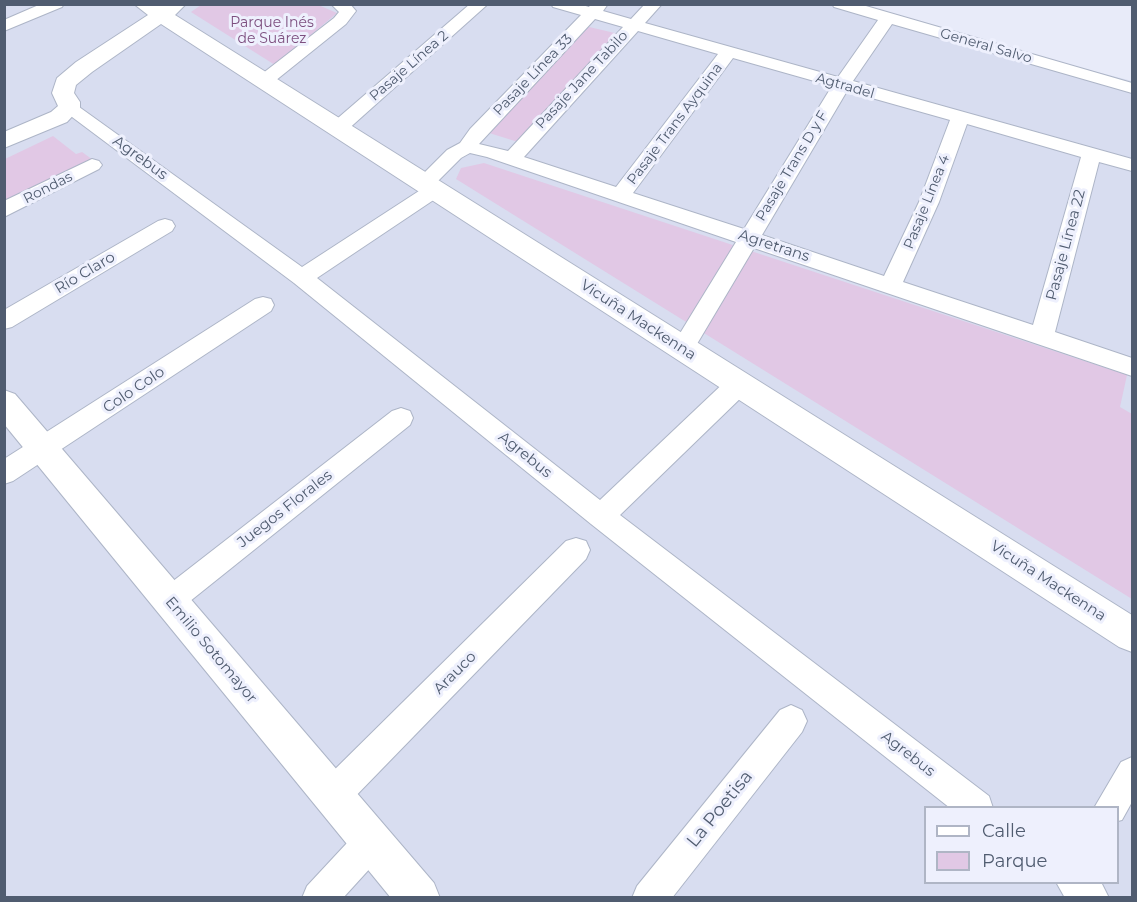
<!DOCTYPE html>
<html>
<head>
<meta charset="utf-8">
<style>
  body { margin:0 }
  #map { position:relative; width:1137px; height:902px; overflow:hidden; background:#e8ebf9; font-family:Montserrat,sans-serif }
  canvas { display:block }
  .frame { position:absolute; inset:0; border:6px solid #505c70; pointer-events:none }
  .legend { position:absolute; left:924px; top:806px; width:195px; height:78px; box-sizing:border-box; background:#eef0fd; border:2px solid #afb5c5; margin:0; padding:8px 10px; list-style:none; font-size:18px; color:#505c70 }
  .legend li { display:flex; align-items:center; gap:12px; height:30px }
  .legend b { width:30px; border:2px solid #afb5c5 }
</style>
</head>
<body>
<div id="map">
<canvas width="1137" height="902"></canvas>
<div class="frame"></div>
<ul class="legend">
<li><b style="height:8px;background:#fff"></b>Calle</li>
<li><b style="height:16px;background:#e1c8e5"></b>Parque</li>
</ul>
</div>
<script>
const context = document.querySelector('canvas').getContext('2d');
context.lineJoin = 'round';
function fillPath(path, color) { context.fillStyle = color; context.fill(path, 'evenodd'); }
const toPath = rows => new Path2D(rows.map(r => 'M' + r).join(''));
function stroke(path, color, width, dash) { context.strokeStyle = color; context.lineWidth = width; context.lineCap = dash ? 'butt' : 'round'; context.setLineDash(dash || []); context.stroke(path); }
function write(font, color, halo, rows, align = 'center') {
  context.font = font + ' Montserrat,sans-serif'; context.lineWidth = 6; context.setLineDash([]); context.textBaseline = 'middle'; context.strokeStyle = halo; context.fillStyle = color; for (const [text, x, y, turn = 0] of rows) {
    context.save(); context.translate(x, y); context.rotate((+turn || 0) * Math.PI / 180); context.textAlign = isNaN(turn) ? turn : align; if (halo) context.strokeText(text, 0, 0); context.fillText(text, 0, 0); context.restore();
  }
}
fillPath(toPath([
  [5,5,846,5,888,18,1132,81,1132,897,5,898],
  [926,808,1118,808,1118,882,926,882]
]), '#d8ddf0');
fillPath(toPath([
  [316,4,337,13,275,65,191,12,201,5],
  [585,26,619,34,518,142,486,132],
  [53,136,76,154,82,152,93,160,5,206,5,159],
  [484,163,1127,375,1120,407,1132,414,1132,599,456,179,461,168]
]), '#e1c8e5');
const minor = toPath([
  [41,4,64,4,62,7,4,31,4,20,41,4],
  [331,4,350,4,356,11,346,24,270,85,258,85,255,81,258,77,334,18,339,12,331,4],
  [470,4,488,4,345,132,331,132,329,128,331,124,470,4],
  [551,4,579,4,589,7,591,4,608,4,603,11,631,19,645,4,662,4,645,23,838,77,878,20,834,7,832,4,859,4,1132,83,1132,93,892,24,853,81,1132,159,1132,171,1099,162,1055,332,1132,358,1132,376,754,248,691,354,683,357,675,354,671,348,736,242,487,157,470,153,461,158,435,184,441,185,444,190,441,195,317,278,600,500,730,377,739,375,748,377,751,384,748,391,620,515,989,796,993,808,950,808,591,524,294,283,60,108,63,104,75,104,302,267,422,189,415,183,418,179,447,150,460,143,470,129,581,15,553,7,551,4],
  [595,19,623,27,508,151,479,144,595,19],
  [638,31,718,54,616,187,524,157,638,31],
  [733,58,832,86,744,229,633,193,733,58],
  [847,91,950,120,919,202,884,276,762,235,847,91],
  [967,124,1081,157,1033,325,903,282,939,202,967,124],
  [92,159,99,161,102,165,99,169,4,217,4,201,92,159],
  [165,219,172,221,175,226,172,231,12,327,4,329,4,310,158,221,165,219],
  [263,297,271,299,274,305,271,311,13,481,4,484,4,459,255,299,263,297],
  [401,408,410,411,413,418,410,425,179,610,169,614,159,610,155,601,159,592,392,411,401,408],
  [576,538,586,541,590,550,586,559,345,807,333,811,321,807,317,795,321,783,566,541,576,538],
  [791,705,802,710,807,721,802,732,672,898,632,898,637,886,780,710,791,705],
  [1132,757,1132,802,1122,820,1118,821,1118,808,1094,808,1121,762,1132,757],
  [372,824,384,829,389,841,384,853,343,898,302,898,307,886,360,829,372,824],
  [1056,882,1101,882,1109,898,1065,898,1056,882]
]);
const tertiary = toPath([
  [134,4,186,4,175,15,1132,615,1132,652,1119,647,161,24,92,72,76,85,74,93,80,102,80,108,67,122,4,148,4,132,51,112,58,106,52,93,57,78,76,62,148,15,134,4],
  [4,390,15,394,434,883,440,898,391,898,4,424,4,390]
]);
stroke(minor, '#adb5c7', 2);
stroke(tertiary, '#adb5c7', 2);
fillPath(minor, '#fff');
fillPath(tertiary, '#fff');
write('14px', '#7d4f7f', '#eef0fd', [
  ["Parque Inés",272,23],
  ["de Suárez",272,39]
]);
write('14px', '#505c70', '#eef0fd', [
  ["General Salvo",986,46,16],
  ["Pasaje Línea 2",409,66,-41],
  ["Pasaje Línea 33",533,75,-46],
  ["Pasaje Jane Tabilo",582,80,-47],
  ["Agtradel",845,86,16],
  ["Pasaje Trans Ayquina",675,124,-53],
  ["Pasaje Trans D y F",792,166,-59],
  ["Rondas",48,188,-27],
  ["Pasaje Línea 4",927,202,-68]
]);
write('15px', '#505c70', '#eef0fd', [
  ["Agrebus",140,158,36],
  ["Pasaje Línea 22",1066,245,-75],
  ["Agretrans",774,246,18],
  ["Río Claro",85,273,-31],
  ["Vicuña Mackenna",638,320,33],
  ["Colo Colo",134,390,-34],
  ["Agrebus",525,455,39],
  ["Juegos Florales",285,509,-38],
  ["Vicuña Mackenna",1048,581,33],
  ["Emilio Sotomayor",211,650,50],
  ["Arauco",455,673,-45],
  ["Agrebus",908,754,38]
]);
write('18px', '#505c70', '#eef0fd', [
  ["La Poetisa",720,809,-51]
]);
</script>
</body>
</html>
